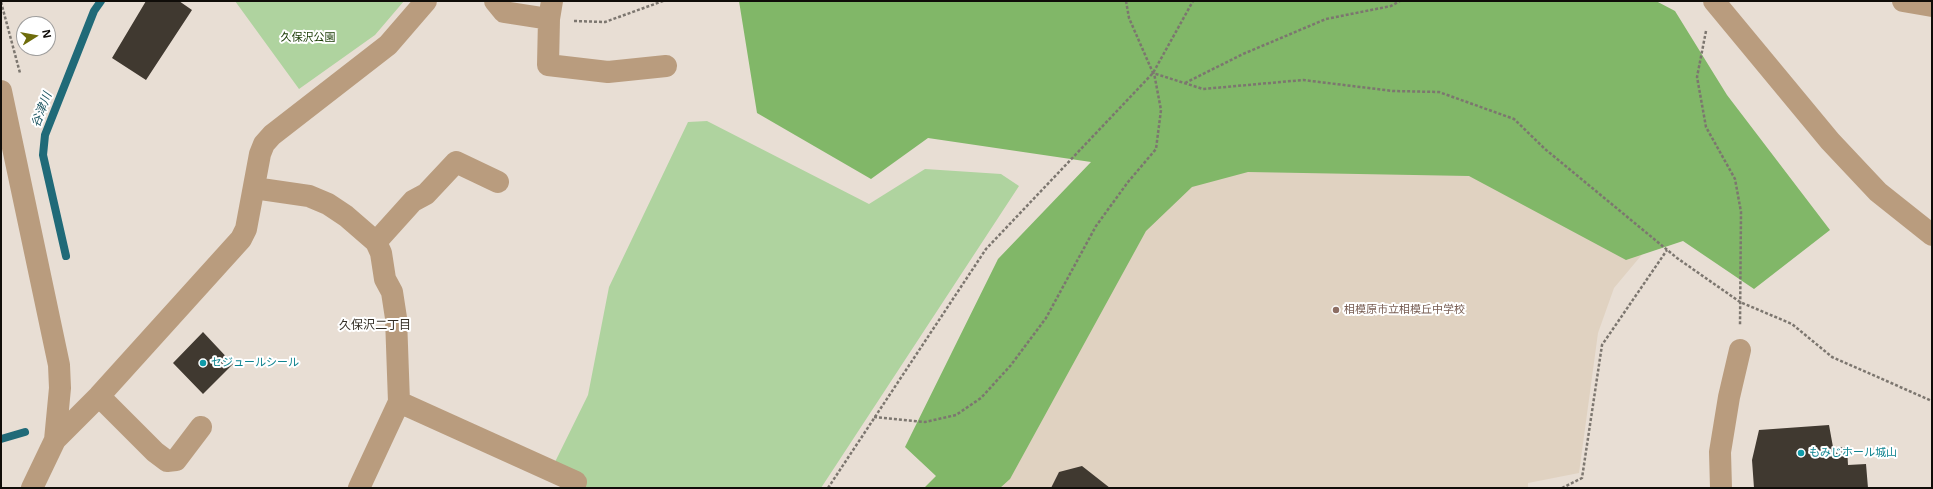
<!DOCTYPE html>
<html>
<head>
<meta charset="utf-8">
<style>
  body { margin:0 }
  #map { position:relative; width:1933px; height:489px; overflow:hidden; background:#e8ded4; font-family:"Noto Sans",sans-serif }
  canvas { display:block }
  .frame { position:absolute; inset:0; border:2px solid #100d09; pointer-events:none }
  .north { position:absolute; left:16px; top:16px; width:40px; height:40px; box-sizing:border-box; background:#fff; border:1px solid #9f9e9d; border-radius:50%; rotate:79deg; font-size:11px; font-weight:700; line-height:16px; text-align:center; color:#100d09 }
  .north::after { content:''; display:block; margin:auto; width:14px; height:18px; background:#6e6c0b; clip-path:polygon(50% 0,100% 100%,50% 72%,0 100%) }
</style>
</head>
<body>
<div id="map">
<canvas width="1933" height="489"></canvas>
<div class="frame"></div>
<div class="north">N</div>
</div>
<script>
const context = document.querySelector('canvas').getContext('2d');
context.lineJoin = 'round';
function fillPath(path, color) { context.fillStyle = color; context.fill(path, 'evenodd'); }
const toPath = rows => new Path2D(rows.map(r => 'M' + r).join(''));
function stroke(path, color, width, dash) { context.strokeStyle = color; context.lineWidth = width; context.lineCap = dash ? 'butt' : 'round'; context.setLineDash(dash || []); context.stroke(path); }
function write(font, color, halo, rows, align = 'center') {
  context.font = font + ' "Noto Sans","Noto Sans JP",sans-serif'; context.lineWidth = 4; context.setLineDash([]); context.textBaseline = 'middle'; context.strokeStyle = halo; context.fillStyle = color; for (const [text, x, y, turn = 0] of rows) {
    context.save(); context.translate(x, y); context.rotate((+turn || 0) * Math.PI / 180); context.textAlign = isNaN(turn) ? turn : align; if (halo) context.strokeText(text, 0, 0); context.fillText(text, 0, 0); context.restore();
  }
}
fillPath(toPath([
  [1474,130,1650,245,1614,288,1598,333,1579,473,1528,483,1528,488,971,488,1166,159]
]), '#e0d2c1');
fillPath(toPath([
  [235,1,404,1,375,35,299,89],
  [707,121,869,204,925,169,1001,174,1019,186,821,488,578,488,555,462,588,395,609,287,688,122]
]), '#afd39f');
fillPath(toPath([
  [739,1,1656,1,1675,11,1727,95,1830,230,1754,289,1683,241,1626,260,1469,176,1248,172,1192,187,1146,231,1010,479,1000,488,924,488,936,476,905,447,998,259,1091,162,928,138,871,179,757,113]
]), '#81b768');
stroke(toPath([
  [66,256,43,155,45,135,94,11,101,1],
  [1,439,25,432]
]), '#206a78', 8);
fillPath(toPath([
  [146,1,179,1,192,10,146,80,112,58],
  [203,332,233,364,203,394,173,363],
  [1829,425,1833,447,1847,447,1848,465,1866,464,1868,488,1754,488,1752,460,1759,430],
  [1082,466,1110,488,1051,488,1059,472]
]), '#403930');
stroke(toPath([
  [1126,1,1129,18,1153,73,1203,89,1303,80,1393,91,1439,92,1514,119,1545,149,1677,258,1740,302,1792,324,1832,357,1932,401],
  [1,2,20,73],
  [574,21,605,22,663,1],
  [1706,31,1697,77,1706,127,1735,179,1741,212,1740,326],
  [1185,83,1243,54,1326,19,1391,6,1400,1],
  [874,417,925,422,956,415,981,398,1011,365,1046,318,1096,226,1128,182,1156,149,1161,110,1154,73],
  [828,488,986,249,1153,73,1193,1],
  [1562,488,1582,478,1602,345,1667,250]
]), '#7c766f', 2.5, [3, 2]);
stroke(toPath([
  [495,1,504,12,549,19],
  [552,1,549,19,548,65,608,72,666,66],
  [1714,1,1830,141,1878,192,1932,235],
  [1903,1,1932,6],
  [1,91,59,365,60,388,55,440,32,488],
  [254,188,309,196,328,204,346,216,376,242,381,253,385,279,392,292,396,318,399,402,359,488],
  [376,242,413,201,426,194,456,162,498,182],
  [99,396,155,452,167,461,176,460,201,427],
  [399,402,576,482],
  [55,440,99,396,241,239,246,229,260,154,264,144,272,135,388,45,426,1],
  [1721,488,1720,452,1729,397,1740,350]
]), '#b99c7e', 22);
for (const [x, y, r, color] of [
  [1336,310,4,"#8d6e63"],
  [203,363,4,"#0f9aa8"],
  [1801,453,4,"#0f9aa8"]
]) { const dot = new Path2D(); dot.arc(x, y, r, 0, 2 * Math.PI); context.fillStyle = color; context.fill(dot); stroke(dot, '#fff', 1.5); }
write('11px', '#163800', '#fff', [
  ["久保沢公園",308,38]
]);
write('11px', '#785e54', '#fff', [
  ["相模原市立相模丘中学校",1344,310]
], 'left');
write('11px', '#0d838f', '#fff', [
  ["セジュールシール",211,363],
  ["もみじホール城山",1809,453]
], 'left');
write('italic 12px', '#1f5763', '#fff', [
  ["谷津川",42,110,-69]
]);
write('12px', '#342e25', '#fff', [
  ["久保沢二丁目",375,326]
]);
</script>
</body>
</html>
